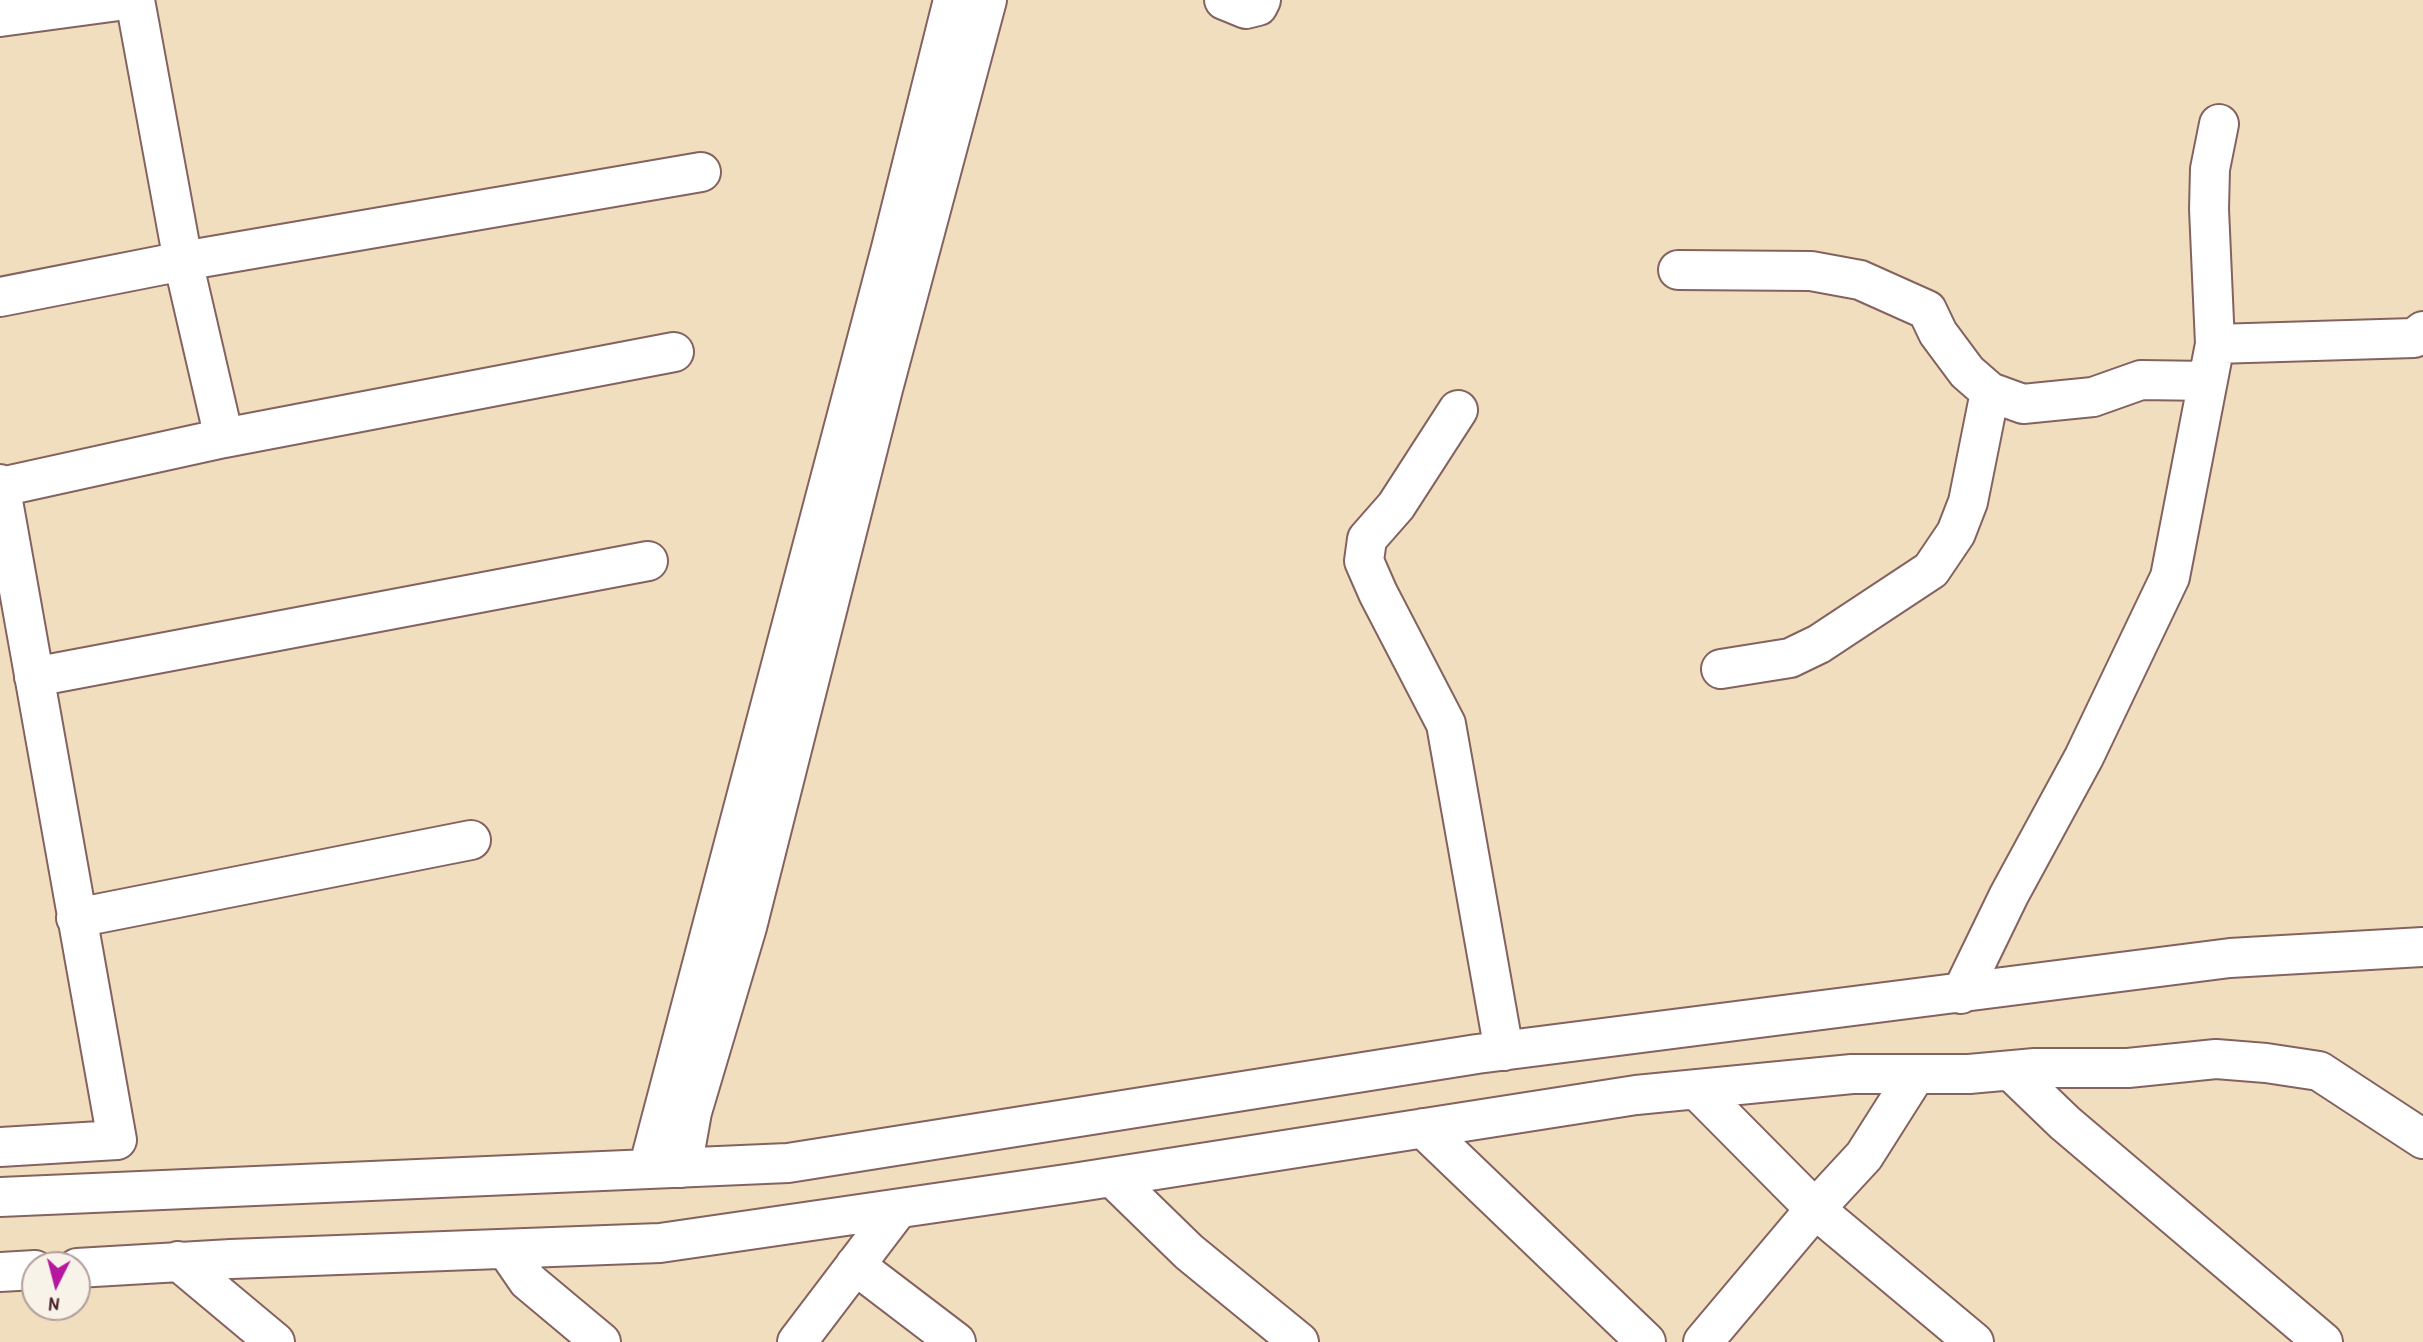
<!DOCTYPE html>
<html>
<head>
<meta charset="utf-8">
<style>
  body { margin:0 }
  #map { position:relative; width:2423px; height:1342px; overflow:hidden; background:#f1debf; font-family:"Patrick Hand",sans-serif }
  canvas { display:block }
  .north { position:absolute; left:21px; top:1251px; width:70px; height:70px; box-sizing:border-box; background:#f7f3e8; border:2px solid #b29e9c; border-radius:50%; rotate:186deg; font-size:19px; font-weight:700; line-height:28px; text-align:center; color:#4a1f2b }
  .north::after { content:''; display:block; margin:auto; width:24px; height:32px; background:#b5179e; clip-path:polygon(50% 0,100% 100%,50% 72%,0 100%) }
</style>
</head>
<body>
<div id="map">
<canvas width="2423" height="1342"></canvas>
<div class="north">N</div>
</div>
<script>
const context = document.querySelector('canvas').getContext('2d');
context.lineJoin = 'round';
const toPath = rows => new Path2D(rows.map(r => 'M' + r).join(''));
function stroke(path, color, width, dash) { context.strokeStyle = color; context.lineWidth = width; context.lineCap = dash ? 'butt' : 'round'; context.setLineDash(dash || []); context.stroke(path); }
const street = toPath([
  [135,0,183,261,224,438],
  [1224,0,1246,9,1258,6,1261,0],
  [0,17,126,0],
  [1678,270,1811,271,1860,280,1927,310,1938,333,1967,372,1990,392,2023,404,2093,397,2141,380,2208,381],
  [0,297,183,261,701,172],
  [2215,344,2414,338,2423,331],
  [1458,410,1396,506,1367,539,1364,561,1378,593,1446,724,1504,1051],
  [0,484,117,1140,0,1147],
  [1,487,224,438,674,352],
  [1721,669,1790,658,1819,644,1931,570,1956,533,1968,502,1990,392],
  [34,677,648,561],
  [76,918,471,840],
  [1961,994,2009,895,2084,757,2170,577,2215,344,2209,209,2210,169,2219,124],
  [2011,1071,2065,1123,2323,1342],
  [1696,1089,1815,1209,1974,1342],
  [1423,1128,1646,1342],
  [682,1168,692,1112,747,927,883,389,987,0],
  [648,1169,891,248,953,0],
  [1112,1177,1189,1252,1299,1342],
  [0,1197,788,1163,1477,1054,2230,958,2423,947],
  [506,1249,528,1281,601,1342],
  [178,1261,275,1342],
  [855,1265,956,1342],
  [77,1268,231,1259,660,1243,1073,1183,1636,1095,1852,1074,1969,1074,2035,1068,2128,1068,2216,1059,2266,1063,2319,1071,2423,1139],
  [0,1272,35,1270],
  [797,1342,898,1209],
  [1703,1342,1815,1209,1864,1156,1916,1074]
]);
stroke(street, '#84625f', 42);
stroke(street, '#fff', 38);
</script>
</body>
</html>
